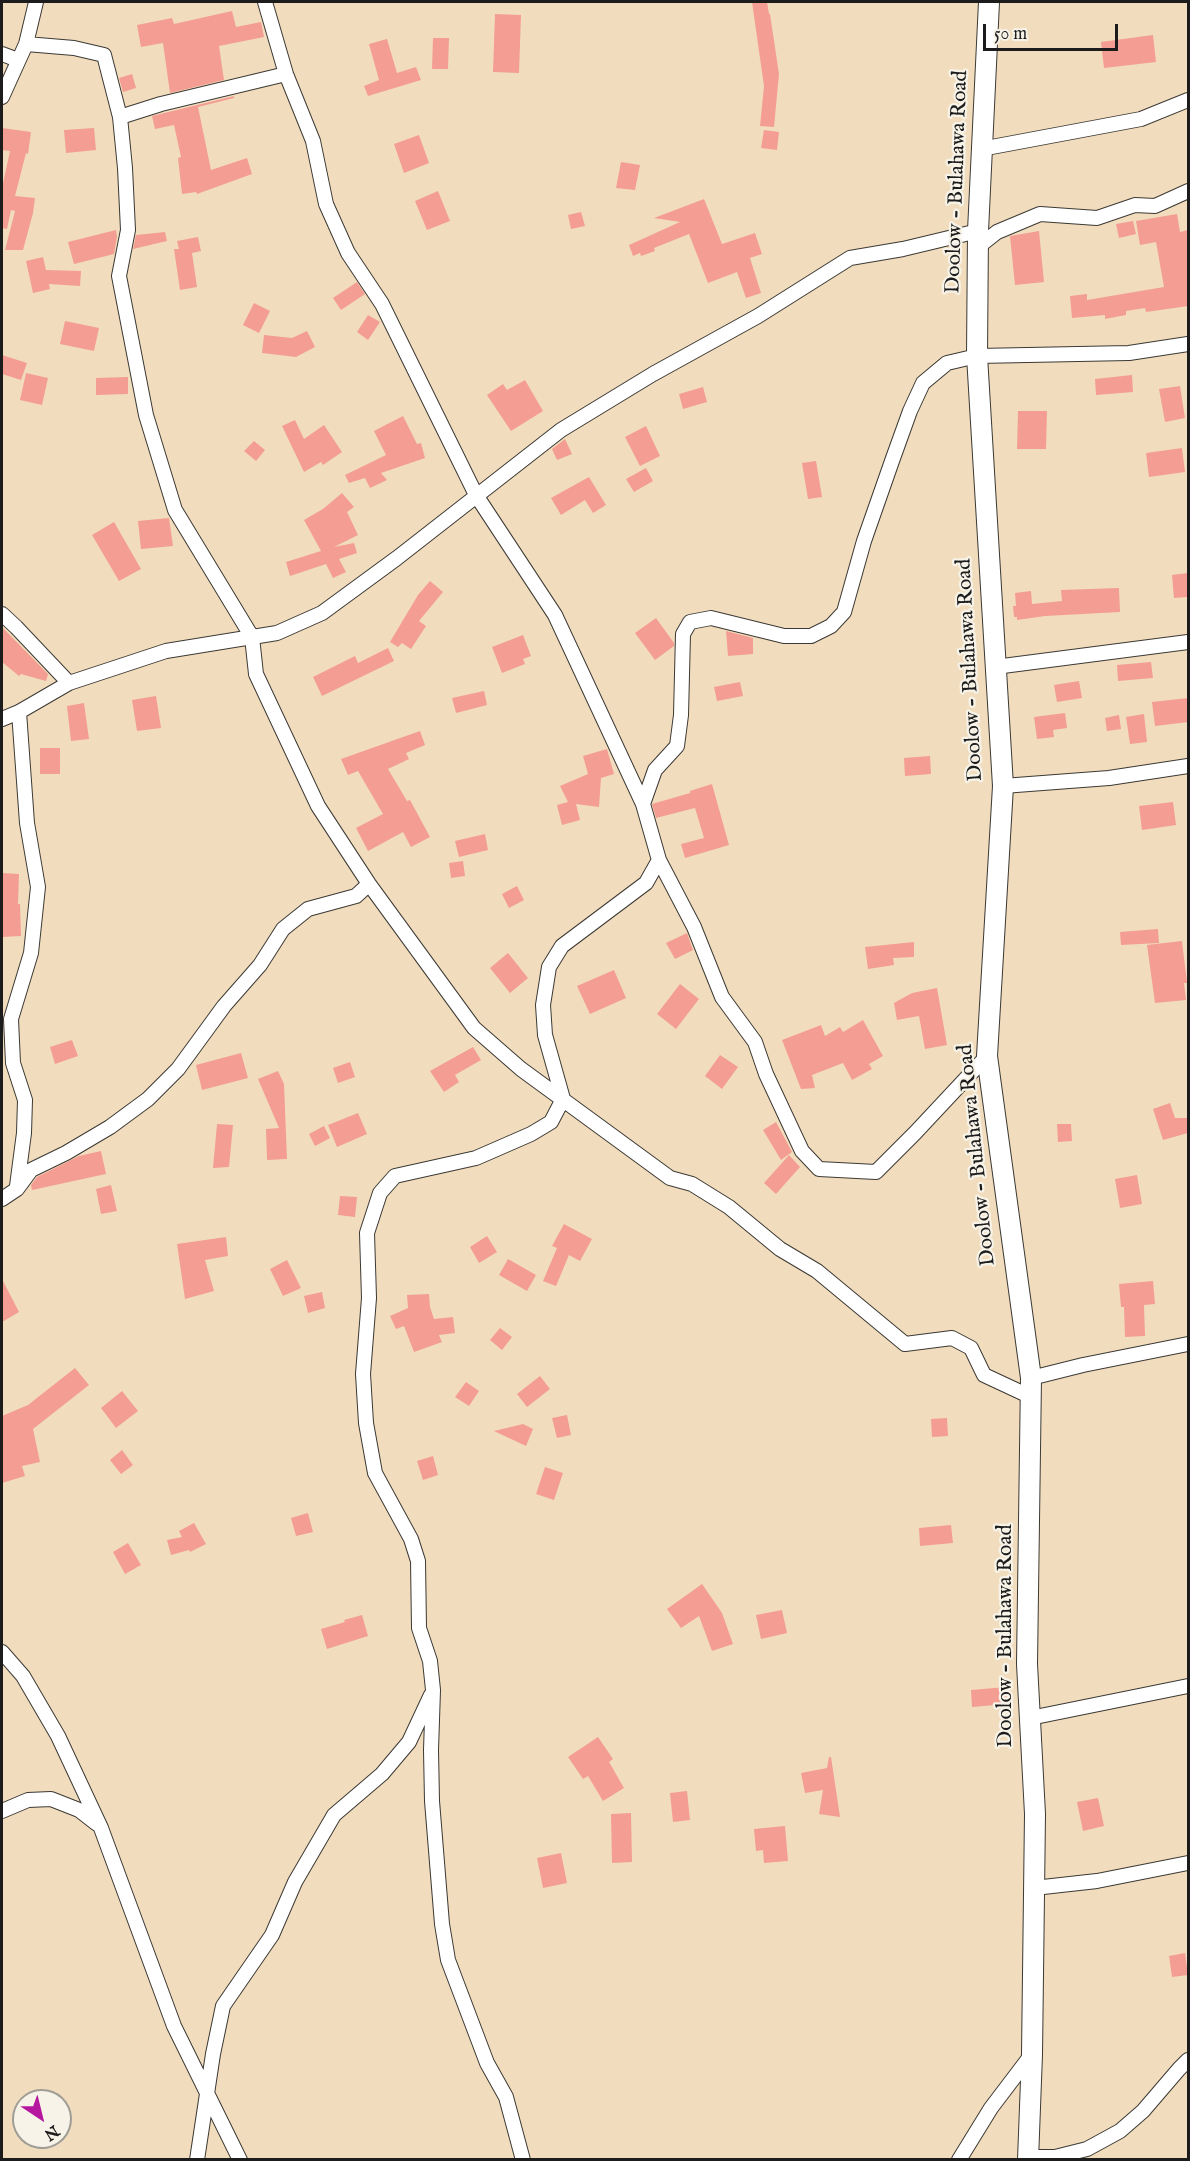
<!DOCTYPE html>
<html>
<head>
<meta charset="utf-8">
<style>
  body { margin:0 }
  #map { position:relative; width:1190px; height:2161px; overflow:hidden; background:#f1ddbd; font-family:"IM FELL English",serif }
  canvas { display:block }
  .frame { position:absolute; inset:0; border:3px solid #1c1c1c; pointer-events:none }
  .north { position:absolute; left:12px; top:2089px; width:60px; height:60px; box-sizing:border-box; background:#f7f3e8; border:2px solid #9f9d96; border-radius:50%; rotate:145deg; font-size:16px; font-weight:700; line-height:24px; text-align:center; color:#1c1c1c }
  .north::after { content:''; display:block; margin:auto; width:21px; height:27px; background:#b5179e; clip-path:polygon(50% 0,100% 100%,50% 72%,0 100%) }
  .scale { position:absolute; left:983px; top:24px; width:135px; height:27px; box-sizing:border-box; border:3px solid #1c1c1c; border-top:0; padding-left:8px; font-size:18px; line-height:21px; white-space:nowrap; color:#1c1c1c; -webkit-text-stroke:4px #f7f3e8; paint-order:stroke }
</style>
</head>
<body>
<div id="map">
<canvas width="1190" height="2161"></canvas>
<div class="frame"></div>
<div class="north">N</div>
<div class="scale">50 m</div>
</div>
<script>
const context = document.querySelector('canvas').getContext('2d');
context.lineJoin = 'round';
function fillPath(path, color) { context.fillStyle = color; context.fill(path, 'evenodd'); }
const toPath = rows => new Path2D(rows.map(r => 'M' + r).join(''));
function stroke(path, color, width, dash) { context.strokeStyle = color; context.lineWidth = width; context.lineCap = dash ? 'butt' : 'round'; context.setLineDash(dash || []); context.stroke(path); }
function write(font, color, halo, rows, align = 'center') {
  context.font = font + ' "IM FELL English",serif'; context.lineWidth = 4.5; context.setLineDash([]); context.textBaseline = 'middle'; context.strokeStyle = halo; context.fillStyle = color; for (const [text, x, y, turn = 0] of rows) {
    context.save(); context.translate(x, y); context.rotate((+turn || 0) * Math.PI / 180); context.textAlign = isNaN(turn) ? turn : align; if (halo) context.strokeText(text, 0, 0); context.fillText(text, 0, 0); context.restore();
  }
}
fillPath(toPath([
  [752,2,767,2,769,14,770,14,779,74,774,127,760,126,764,86],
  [232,11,236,27,261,22,264,37,219,46,224,80,170,93,163,43,141,47,137,25,172,18,174,24],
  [495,14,521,15,519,73,493,72],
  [1153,35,1156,62,1104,68,1101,42],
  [433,38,449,38,448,69,432,69],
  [387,39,397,73,416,67,421,80,368,96,364,86,379,80,369,44],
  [132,74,136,88,123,92,119,78],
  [234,96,234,98,198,107,211,170,247,158,252,174,197,194,196,192,182,194,178,158,181,157,174,125,155,129,152,116],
  [2,128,31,132,28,154,26,153,15,196,35,198,33,213,23,250,5,250,15,211,11,210,7,229,2,228,2,188,10,151,2,150],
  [94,128,96,150,66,153,64,130],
  [764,130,779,132,777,150,761,148],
  [419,135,429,163,404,173,394,144],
  [621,162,640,165,635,190,616,188],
  [438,191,450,221,427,230,415,201],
  [704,199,722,244,755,233,762,254,750,258,761,293,746,298,737,272,708,283,689,234,654,248,655,251,641,256,640,253,633,256,629,245,680,222,654,218],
  [581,212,585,226,571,229,568,215],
  [1177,214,1180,232,1188,230,1188,306,1146,312,1145,308,1126,311,1126,315,1105,319,1105,315,1072,318,1070,296,1087,294,1087,300,1164,287,1156,242,1140,245,1136,221],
  [1133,221,1136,234,1119,238,1116,224],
  [116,230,117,237,114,254,74,264,68,242],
  [1039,231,1044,282,1015,285,1010,236],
  [165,232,167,241,133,249,136,235],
  [198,237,201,251,192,253,197,287,180,290,174,249,179,249,177,241],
  [43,257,46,270,81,271,80,286,49,284,50,289,33,293,26,261],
  [357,282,365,294,341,310,333,298],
  [254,303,270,311,259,333,243,325],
  [368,315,380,322,368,340,357,332],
  [65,321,99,328,94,351,60,344],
  [307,331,315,347,296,357,262,353,264,335,292,338],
  [2,355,27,363,21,380,2,374],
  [26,373,48,378,42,405,20,400],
  [1132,375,1133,392,1096,395,1095,379],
  [128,377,128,394,96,395,96,378],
  [525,380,543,411,511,431,487,395,503,384,507,390],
  [1180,386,1185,418,1165,422,1159,389],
  [703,387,707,402,683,409,679,394],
  [1018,411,1047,411,1046,449,1017,449],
  [403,416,417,444,421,443,425,458,381,473,387,480,370,488,365,478,349,483,345,475,386,455,374,431],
  [295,420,304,439,324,425,342,452,323,465,321,462,304,472,282,426],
  [646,426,660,456,640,466,625,437],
  [565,439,572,454,557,460,552,449],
  [254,441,265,450,256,461,244,451],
  [1182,448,1185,472,1149,477,1146,453],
  [816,461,822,497,808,499,802,463],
  [646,468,653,481,634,492,626,479],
  [589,477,606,505,593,513,585,500,561,515,551,498],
  [342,493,354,507,347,512,358,535,334,547,354,543,357,553,339,559,346,572,333,578,326,564,290,576,286,562,321,551,304,520,323,509],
  [169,518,173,546,141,549,138,521],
  [114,522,141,569,119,581,92,535],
  [1188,573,1188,597,1174,598,1172,575],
  [430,581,443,592,419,621,426,626,411,649,402,643,398,647,390,642,418,595],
  [1119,588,1120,612,1045,616,1017,620,1017,617,1014,617,1013,606,1016,606,1015,593,1031,591,1032,604,1062,601,1061,590],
  [656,618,674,643,674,646,655,660,635,633],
  [2,627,48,674,46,681,21,674,19,676,2,662],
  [726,631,753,638,753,654,728,656],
  [523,635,531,656,523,659,525,664,502,673,492,647],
  [388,648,394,661,322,696,313,677,355,656,358,663],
  [1151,662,1153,678,1118,681,1117,665],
  [1079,681,1082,698,1057,702,1054,685],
  [740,682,743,696,717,701,714,687],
  [484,691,487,705,456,713,452,698],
  [156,696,161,728,137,731,132,700],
  [1188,698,1188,722,1155,726,1152,702],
  [84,703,89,739,71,741,67,706],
  [1065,713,1067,728,1053,730,1054,737,1037,739,1034,717],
  [1144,714,1147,742,1130,744,1126,717],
  [1119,715,1121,729,1107,731,1105,718],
  [420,731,425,745,406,753,409,759,388,769,407,801,410,800,430,837,411,847,403,832,368,851,356,828,383,814,358,771,348,775,341,759],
  [40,748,60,748,60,774,40,774],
  [607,749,614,774,601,778,599,807,576,804,580,820,562,825,557,805,568,802,560,786,588,774,583,756],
  [930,756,931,774,905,776,904,758],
  [712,784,729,845,685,858,681,844,704,838,695,808,656,818,652,804,690,793,690,791],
  [1173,802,1176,825,1142,830,1139,806],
  [485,834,488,850,459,857,455,841],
  [463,861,465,876,451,878,449,863],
  [2,873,19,874,18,904,20,904,21,936,2,937],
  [517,886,524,900,509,908,502,894],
  [1158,929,1159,943,1121,945,1120,932],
  [687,933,693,950,675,959,666,943],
  [1182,941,1187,983,1184,983,1186,1000,1155,1003,1147,945],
  [914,942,914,957,893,958,894,965,868,969,865,947],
  [508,953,528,978,510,993,490,968],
  [614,970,626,998,590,1014,577,986],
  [680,984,699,999,676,1029,657,1014],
  [937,988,947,1045,925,1049,919,1016,897,1020,894,1003,912,993],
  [863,1020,883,1056,869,1064,872,1069,852,1080,843,1063,812,1075,815,1088,801,1089,782,1040,821,1025,825,1036,840,1027,843,1032],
  [72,1040,78,1056,55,1064,50,1047],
  [473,1047,481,1060,455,1075,459,1082,444,1092,430,1071],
  [241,1053,248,1078,202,1090,196,1065],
  [720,1055,738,1067,722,1089,705,1076],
  [350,1062,355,1077,338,1083,333,1068],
  [278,1071,284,1084,287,1159,267,1160,266,1129,279,1128,258,1079],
  [1170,1103,1175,1118,1188,1118,1188,1133,1163,1140,1153,1109],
  [358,1113,367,1134,337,1147,328,1125],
  [776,1122,792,1152,781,1160,763,1130],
  [217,1124,233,1125,229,1167,213,1168],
  [1057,1124,1071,1124,1072,1141,1058,1142],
  [324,1126,330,1138,315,1146,309,1134],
  [101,1151,106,1174,32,1190,31,1185,37,1177,79,1156],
  [789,1155,800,1167,776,1194,764,1183],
  [1137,1175,1142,1204,1120,1208,1115,1179],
  [111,1185,117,1211,101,1214,96,1189],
  [340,1196,357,1197,355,1217,338,1215],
  [564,1224,592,1239,580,1261,569,1255,556,1286,543,1281,557,1248,552,1246],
  [487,1236,497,1252,479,1263,470,1247],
  [226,1237,228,1256,205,1260,214,1291,185,1299,177,1244],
  [508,1259,536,1275,527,1291,499,1275],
  [287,1260,301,1288,283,1296,270,1269],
  [2,1279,19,1312,2,1322],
  [1153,1281,1155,1304,1144,1305,1145,1336,1125,1337,1124,1307,1121,1307,1119,1284],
  [322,1292,325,1308,308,1313,304,1296],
  [429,1294,430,1307,434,1319,453,1317,455,1333,439,1335,442,1342,414,1352,404,1326,396,1329,390,1316,408,1308,407,1295],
  [500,1328,512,1337,502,1350,490,1340],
  [75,1368,89,1385,33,1429,40,1462,22,1466,25,1476,2,1483,2,1416,28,1405],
  [540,1376,550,1389,527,1407,517,1394],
  [466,1382,479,1391,469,1406,455,1397],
  [122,1391,138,1411,116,1428,101,1408],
  [567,1415,571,1435,557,1438,552,1418],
  [947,1418,948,1436,932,1437,931,1419],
  [523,1424,533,1429,526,1446,494,1431],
  [122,1450,133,1465,121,1474,110,1460],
  [433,1456,438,1475,423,1480,417,1461],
  [545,1467,563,1473,554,1500,536,1494],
  [308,1513,313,1532,296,1536,291,1518],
  [194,1523,206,1544,190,1552,189,1550,171,1555,167,1540,182,1537,179,1531],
  [951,1525,953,1543,920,1546,919,1528],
  [128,1543,141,1565,125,1574,113,1552],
  [702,1584,722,1613,733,1644,712,1651,699,1616,681,1628,667,1609],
  [782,1610,787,1633,761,1639,756,1615],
  [362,1615,368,1636,327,1649,321,1629,345,1622,344,1620],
  [1006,1687,1007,1704,972,1707,971,1690],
  [598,1737,613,1759,609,1762,624,1788,603,1801,588,1776,583,1779,568,1757],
  [829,1757,831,1757,840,1817,819,1814,823,1790,805,1793,801,1773,827,1768],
  [687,1791,690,1820,673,1822,670,1793],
  [1098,1798,1104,1826,1083,1831,1077,1802],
  [631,1813,632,1862,612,1863,611,1814],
  [785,1826,788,1861,764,1863,763,1850,756,1851,754,1829],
  [561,1853,567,1883,543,1888,537,1858],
  [1185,1953,1188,1975,1172,1977,1169,1956]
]), '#f49d93');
const minor = toPath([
  [265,2,286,74,313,141,326,204,348,253,382,304,476,495,555,615,643,804,659,860,694,927,722,997,755,1042,766,1074,802,1151,819,1169,876,1172,915,1133,987,1056],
  [26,44,74,48,104,55,120,117,125,168,128,230,119,276,146,415,175,510,252,637,256,674,318,806,369,884,474,1028,521,1069,670,1178,692,1184,729,1207,780,1249,817,1271,905,1344,952,1338,971,1348,984,1375,1029,1396],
  [2,54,18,60],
  [2,97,26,44,36,2],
  [120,117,161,104,286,74],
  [981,149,1141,119,1188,100],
  [978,247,997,232,1040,214,1097,218,1135,205,1155,206,1188,191],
  [2,614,16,627,69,683],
  [995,667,1188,642],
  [2,719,19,712,69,683,166,651,277,633,322,613,397,558,561,430,653,374,758,316,850,258,903,249,978,231],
  [1003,786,1109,778,1188,766],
  [643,804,655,770,677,746,681,715,683,634,690,622,711,618,784,636,811,636,831,626,844,612,864,541,892,461,910,411,923,383,947,363,977,356,1129,353,1188,344],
  [17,1186,24,1133,25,1100,13,1063,11,1019,31,953,38,887,27,823,19,712],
  [2,1199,17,1189,31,1170,66,1153,110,1127,148,1099,178,1069,224,1006,260,965,283,929,308,909,356,896,369,884],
  [1031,1378,1083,1365,1188,1344],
  [2,1652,23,1676,58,1736,101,1828,174,2026,240,2160],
  [1030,1718,1188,1686],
  [2,1811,28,1800,51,1799,79,1810,97,1824],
  [1034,1888,1097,1881,1188,1863],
  [1028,2157,1055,2157,1087,2149,1120,2131,1143,2111,1179,2069,1188,2060],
  [197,2160,213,2054,223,2006,272,1935,295,1882,334,1815,382,1774,409,1742,431,1695],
  [523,2160,506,2097,487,2063,448,1960,442,1924,432,1801,431,1750,433,1690,430,1661,419,1628,418,1561,411,1539,375,1473,366,1423,363,1374,369,1298,367,1233,380,1193,395,1176,476,1158,531,1134,551,1122,563,1099,545,1035,543,1005,549,967,562,946,646,883,659,860],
  [959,2160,991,2108,1032,2054]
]);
const secondary = toPath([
  [989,2,978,231,977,356,1003,786,987,1056,1031,1378,1027,1664,1035,1814,1032,2054,1028,2160]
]);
stroke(minor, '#3c3934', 16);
stroke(secondary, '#3c3934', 22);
stroke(minor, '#fff', 14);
stroke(secondary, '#fff', 20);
write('21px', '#1c1c1c', '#f7f3e8', [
  ["Doolow - Bulahawa Road",958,182,-88],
  ["Doolow - Bulahawa Road",971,670,-93],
  ["Doolow - Bulahawa Road",978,1155,-96],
  ["Doolow - Bulahawa Road",1007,1636,-90]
]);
</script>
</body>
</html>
